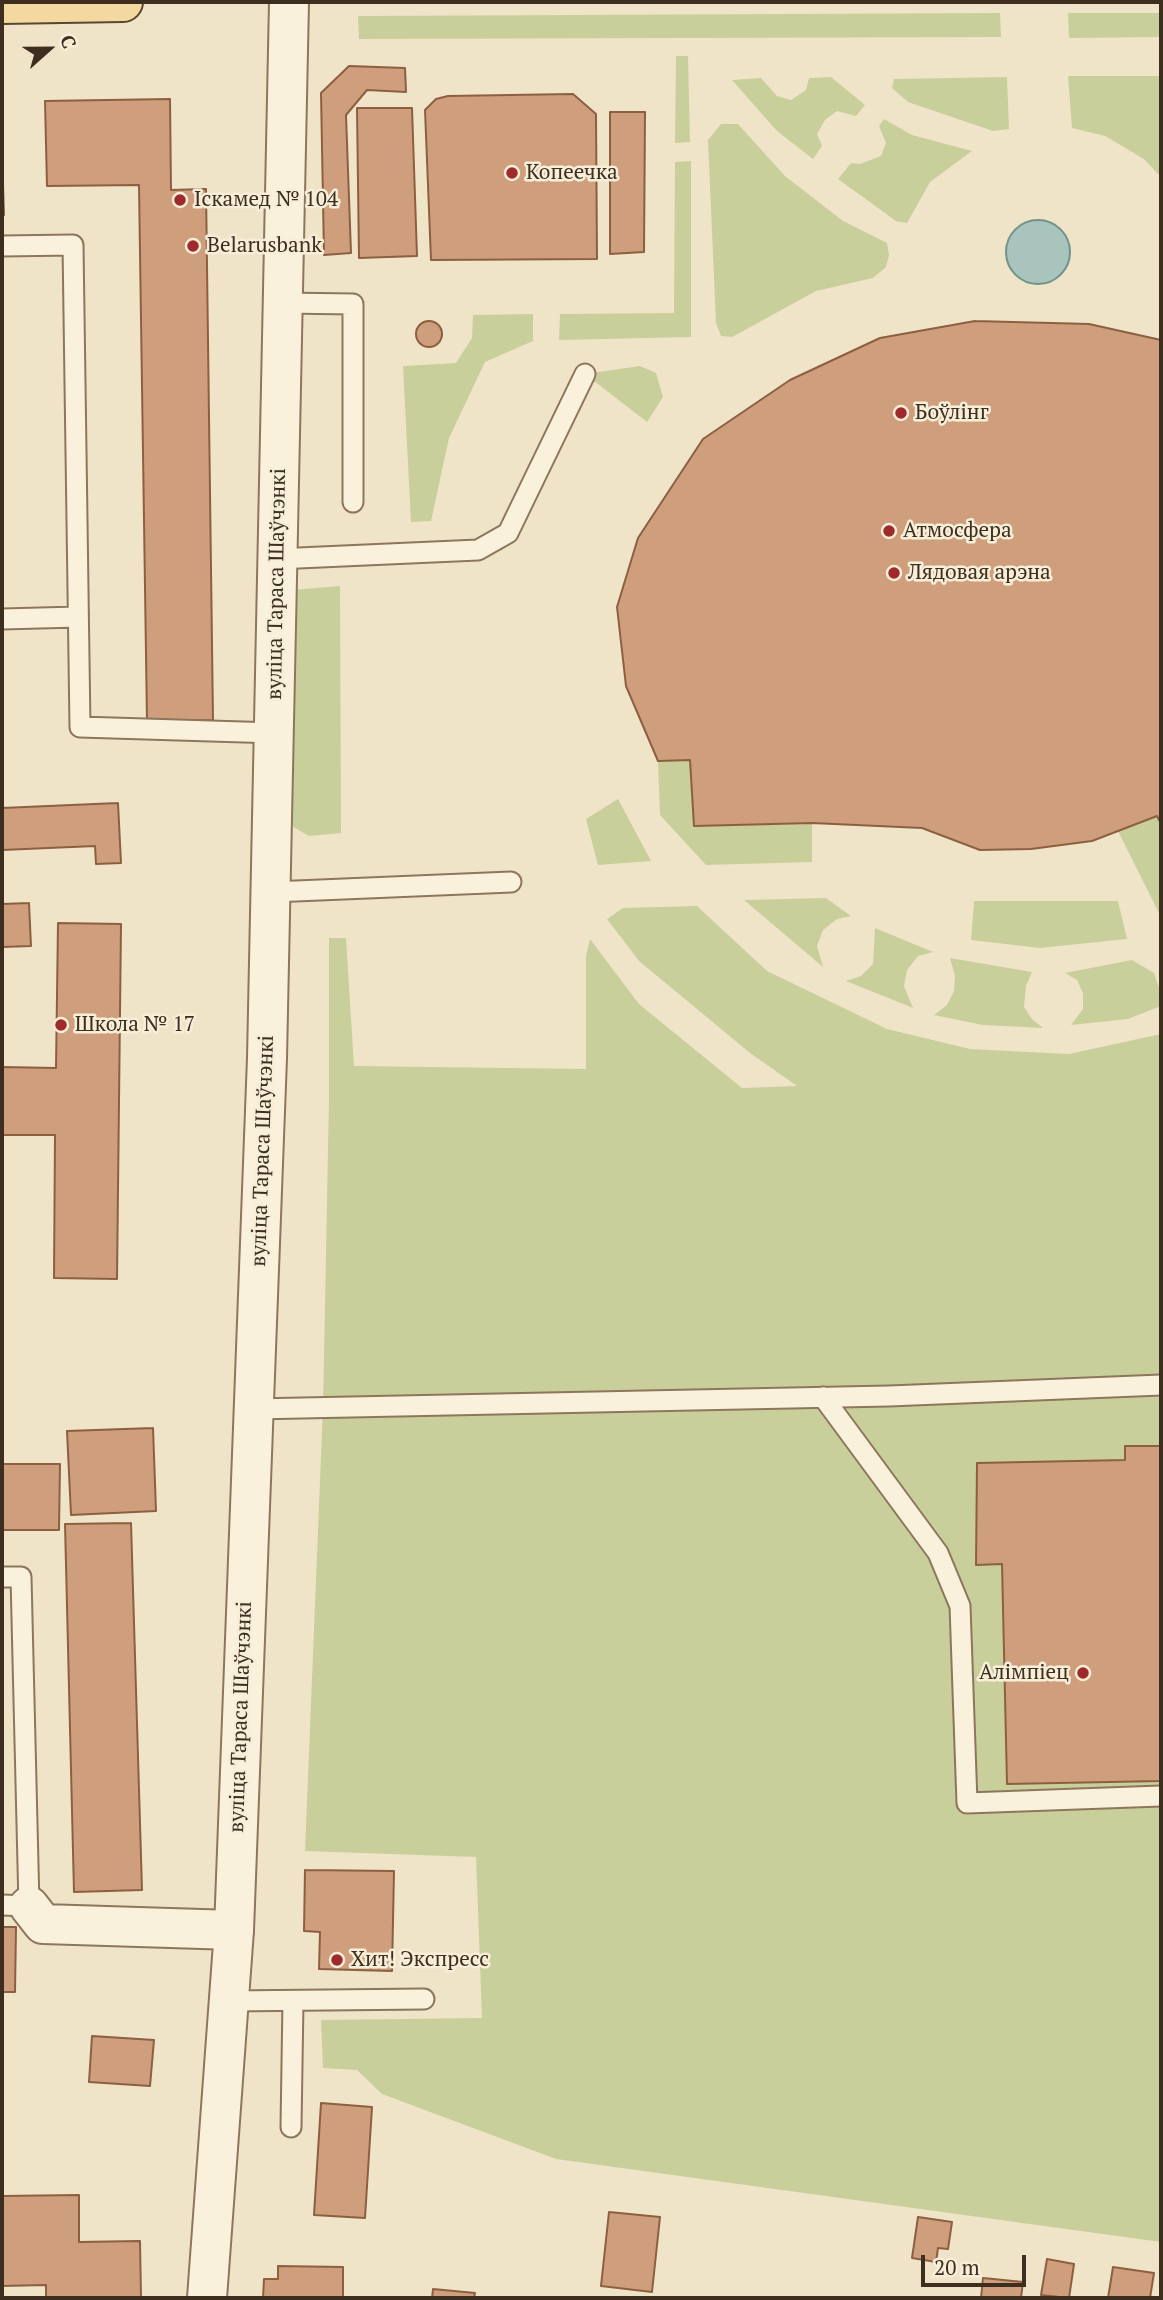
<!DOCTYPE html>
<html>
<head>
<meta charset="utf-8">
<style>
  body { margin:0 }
  #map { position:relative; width:1163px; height:2300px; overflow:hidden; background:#f0e4c8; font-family:"PT Serif",serif }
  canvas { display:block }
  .frame { position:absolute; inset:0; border:4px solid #3d2e20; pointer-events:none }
  .north { position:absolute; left:14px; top:14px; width:70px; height:70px; -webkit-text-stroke:5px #f7eed8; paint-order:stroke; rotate:69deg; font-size:19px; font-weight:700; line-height:28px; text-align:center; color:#3d2e20 }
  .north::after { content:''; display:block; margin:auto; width:24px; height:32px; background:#3d2e20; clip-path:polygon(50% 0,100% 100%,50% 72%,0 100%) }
  .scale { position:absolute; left:921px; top:2255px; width:105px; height:32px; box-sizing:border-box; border:4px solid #3d2e20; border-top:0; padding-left:9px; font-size:21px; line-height:24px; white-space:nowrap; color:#3d2e20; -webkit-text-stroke:5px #f7eed8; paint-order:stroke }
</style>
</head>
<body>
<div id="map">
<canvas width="1163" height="2300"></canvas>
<div class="frame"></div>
<div class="north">С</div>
<div class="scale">20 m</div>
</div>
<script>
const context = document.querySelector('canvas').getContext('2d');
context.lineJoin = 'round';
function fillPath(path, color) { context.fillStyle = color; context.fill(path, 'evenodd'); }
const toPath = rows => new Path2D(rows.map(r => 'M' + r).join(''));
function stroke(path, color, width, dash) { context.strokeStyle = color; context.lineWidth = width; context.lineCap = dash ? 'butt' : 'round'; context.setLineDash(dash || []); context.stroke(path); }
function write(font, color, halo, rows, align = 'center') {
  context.font = font + ' "PT Serif",serif'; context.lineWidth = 5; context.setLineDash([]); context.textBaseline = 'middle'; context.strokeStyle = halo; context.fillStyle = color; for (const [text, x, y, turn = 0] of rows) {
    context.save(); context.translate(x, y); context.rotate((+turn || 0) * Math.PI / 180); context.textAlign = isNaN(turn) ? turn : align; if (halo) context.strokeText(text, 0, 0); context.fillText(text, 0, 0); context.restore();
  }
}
fillPath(toPath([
  [1000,13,1001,37,359,39,358,16],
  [1161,13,1161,37,1069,38,1068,13],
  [676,56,688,56,690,142,675,143],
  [1068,76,1161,76,1161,177,1144,159,1105,136,1072,128],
  [831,77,865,105,856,116,837,111,825,120,817,134,822,146,813,159,777,131,732,80,761,78,777,96,791,100,806,90,809,78],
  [1007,77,1009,129,993,131,908,102,892,88,894,79],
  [884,119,912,135,972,151,930,182,907,223,896,221,838,179,851,163,860,164,881,156,886,143,879,126],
  [721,124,738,124,785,176,843,221,887,243,889,255,886,267,873,278,816,291,732,337,721,336,716,323,708,140],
  [691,161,691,337,559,340,560,314,674,313,675,162],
  [533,314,533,341,485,362,449,438,431,521,411,522,403,366,456,363,472,338,473,315],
  [640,366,656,373,663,397,647,422,585,374],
  [340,586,341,833,309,836,290,825,292,590],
  [690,760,695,826,812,823,812,862,706,865,660,815,658,761],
  [618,799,651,861,598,865,586,819],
  [1157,816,1161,824,1161,917,1118,831],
  [826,898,851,916,837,919,823,930,817,946,823,967,744,900],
  [974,901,1118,901,1127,939,1040,948,971,940],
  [697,906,767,971,887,1029,970,1049,1069,1054,1161,1034,1161,2242,556,2159,382,2094,357,2070,323,2068,321,2020,482,2018,476,1857,305,1851,323,1407,329,1099,329,938,346,938,354,1066,586,1069,586,956,590,939,639,1004,742,1088,797,1086,750,1053,639,961,607,919,623,908],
  [875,928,933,952,918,956,907,970,904,986,913,1008,846,981,861,976,873,964],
  [950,958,1032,972,1026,986,1024,1007,1032,1019,1043,1028,983,1025,934,1015,947,1005,954,991,955,976],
  [1132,960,1154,973,1161,993,1161,1006,1128,1019,1071,1025,1083,1009,1083,993,1077,980,1065,973]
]), '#c9cf9b');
const water = toPath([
  '1006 252a32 32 0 1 1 64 0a32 32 0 1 1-64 0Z'
]);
fillPath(water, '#a9c4bc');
stroke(water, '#6f938a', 2);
const building = toPath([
  [349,66,405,68,406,92,367,90,346,115,351,253,324,255,321,93,349,66],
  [573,94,596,114,597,259,431,260,425,110,436,99,448,96,573,94],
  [170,99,171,190,206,189,213,720,147,721,139,185,47,186,45,101,170,99],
  [357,108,412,108,417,256,359,258,357,108],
  [610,112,645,112,644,252,610,254,610,112],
  [2,154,4,215,2,215,2,154],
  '416 334a13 13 0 1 1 26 0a13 13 0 1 1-26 0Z',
  [975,321,1089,324,1161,340,1161,824,1157,816,1092,841,1031,849,980,850,922,828,812,823,694,826,690,760,658,761,626,686,617,607,638,538,703,439,790,380,880,338,975,321],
  [118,803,121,863,96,864,95,846,2,850,2,808,118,803],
  [29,903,31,946,2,947,2,904,29,903],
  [58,923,121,924,117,1279,54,1278,55,1135,2,1135,2,1067,56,1068,58,923],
  [153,1428,156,1511,71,1515,67,1431,153,1428],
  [1125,1446,1161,1446,1161,1781,1007,1784,1002,1564,976,1565,977,1463,1125,1460,1125,1446],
  [2,1464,60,1464,59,1530,2,1530,2,1464],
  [131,1523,142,1890,74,1892,65,1524,131,1523],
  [305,1870,394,1871,392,1971,319,1969,320,1932,304,1931,305,1870],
  [2,1927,16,1927,15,1992,2,1992,2,1927],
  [92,2036,154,2040,150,2086,89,2082,92,2036],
  [321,2103,372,2107,365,2218,314,2215,321,2103],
  [79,2195,79,2242,140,2241,141,2298,46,2298,46,2285,2,2286,2,2196,79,2195],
  [609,2212,660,2217,652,2292,601,2286,609,2212],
  [918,2217,952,2222,948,2249,938,2248,936,2262,912,2258,918,2217],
  [1047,2259,1074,2264,1069,2298,1041,2295,1047,2259],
  [278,2266,343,2267,343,2298,263,2298,264,2279,278,2279,278,2266],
  [1113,2267,1154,2273,1150,2298,1108,2298,1113,2267],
  [983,2278,1023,2282,1021,2298,981,2298,983,2278],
  [433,2289,475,2293,474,2298,432,2298,433,2289]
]);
fillPath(building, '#cf9f7d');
stroke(building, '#8d5f41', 2);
const service = toPath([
  [2,246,73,245,80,727,276,733],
  [283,303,353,304,353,502],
  [276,559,478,550,508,533,585,374],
  [2,619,78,617],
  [272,892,511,882],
  [823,1397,938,1553,960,1606,967,1803,1161,1796],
  [253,1409,889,1396,1161,1385],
  [2,1577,21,1577,29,1906,2,1905],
  [229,2001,424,1999],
  [291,2127,293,2001]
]);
const minor = toPath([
  [29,1906,43,1924,234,1930]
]);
const tertiary = toPath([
  [207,2298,234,1930,267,1058,289,2]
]);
const primary = toPath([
  [2,4,123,2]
]);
stroke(service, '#8d765c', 23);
stroke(minor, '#8d765c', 42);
stroke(tertiary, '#8d765c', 42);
stroke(primary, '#5b4430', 42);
stroke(service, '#faf1dc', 19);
stroke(minor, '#faf1dc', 38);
stroke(tertiary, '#faf1dc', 38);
stroke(primary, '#f3d9a0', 38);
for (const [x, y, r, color] of [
  [512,173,7,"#9e2a2b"],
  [180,200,7,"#9e2a2b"],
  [193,246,7,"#9e2a2b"],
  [901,413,7,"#9e2a2b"],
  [889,531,7,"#9e2a2b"],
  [894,573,7,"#9e2a2b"],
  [61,1025,7,"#9e2a2b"],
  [1083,1673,7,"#9e2a2b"],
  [337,1960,7,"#9e2a2b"]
]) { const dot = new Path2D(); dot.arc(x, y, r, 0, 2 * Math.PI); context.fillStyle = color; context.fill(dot); stroke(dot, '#f7eed8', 2.5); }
write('21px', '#3d2e20', '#f7eed8', [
  ["Копеечка",526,173],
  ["Іскамед № 104",194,200],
  ["Belarusbank",207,246],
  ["Боўлінг",915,413],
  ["Атмосфера",903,531],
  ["Лядовая арэна",908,573],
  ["Школа № 17",75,1025],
  ["Алімпіец",1069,1673,"right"],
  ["Хит! Экспресс",351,1960]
], 'left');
write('21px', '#3d2e20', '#f7eed8', [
  ["вуліца Тараса Шаўчэнкі",277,584,-89],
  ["вуліца Тараса Шаўчэнкі",263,1151,-88],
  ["вуліца Тараса Шаўчэнкі",241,1717,-88]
]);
</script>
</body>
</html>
